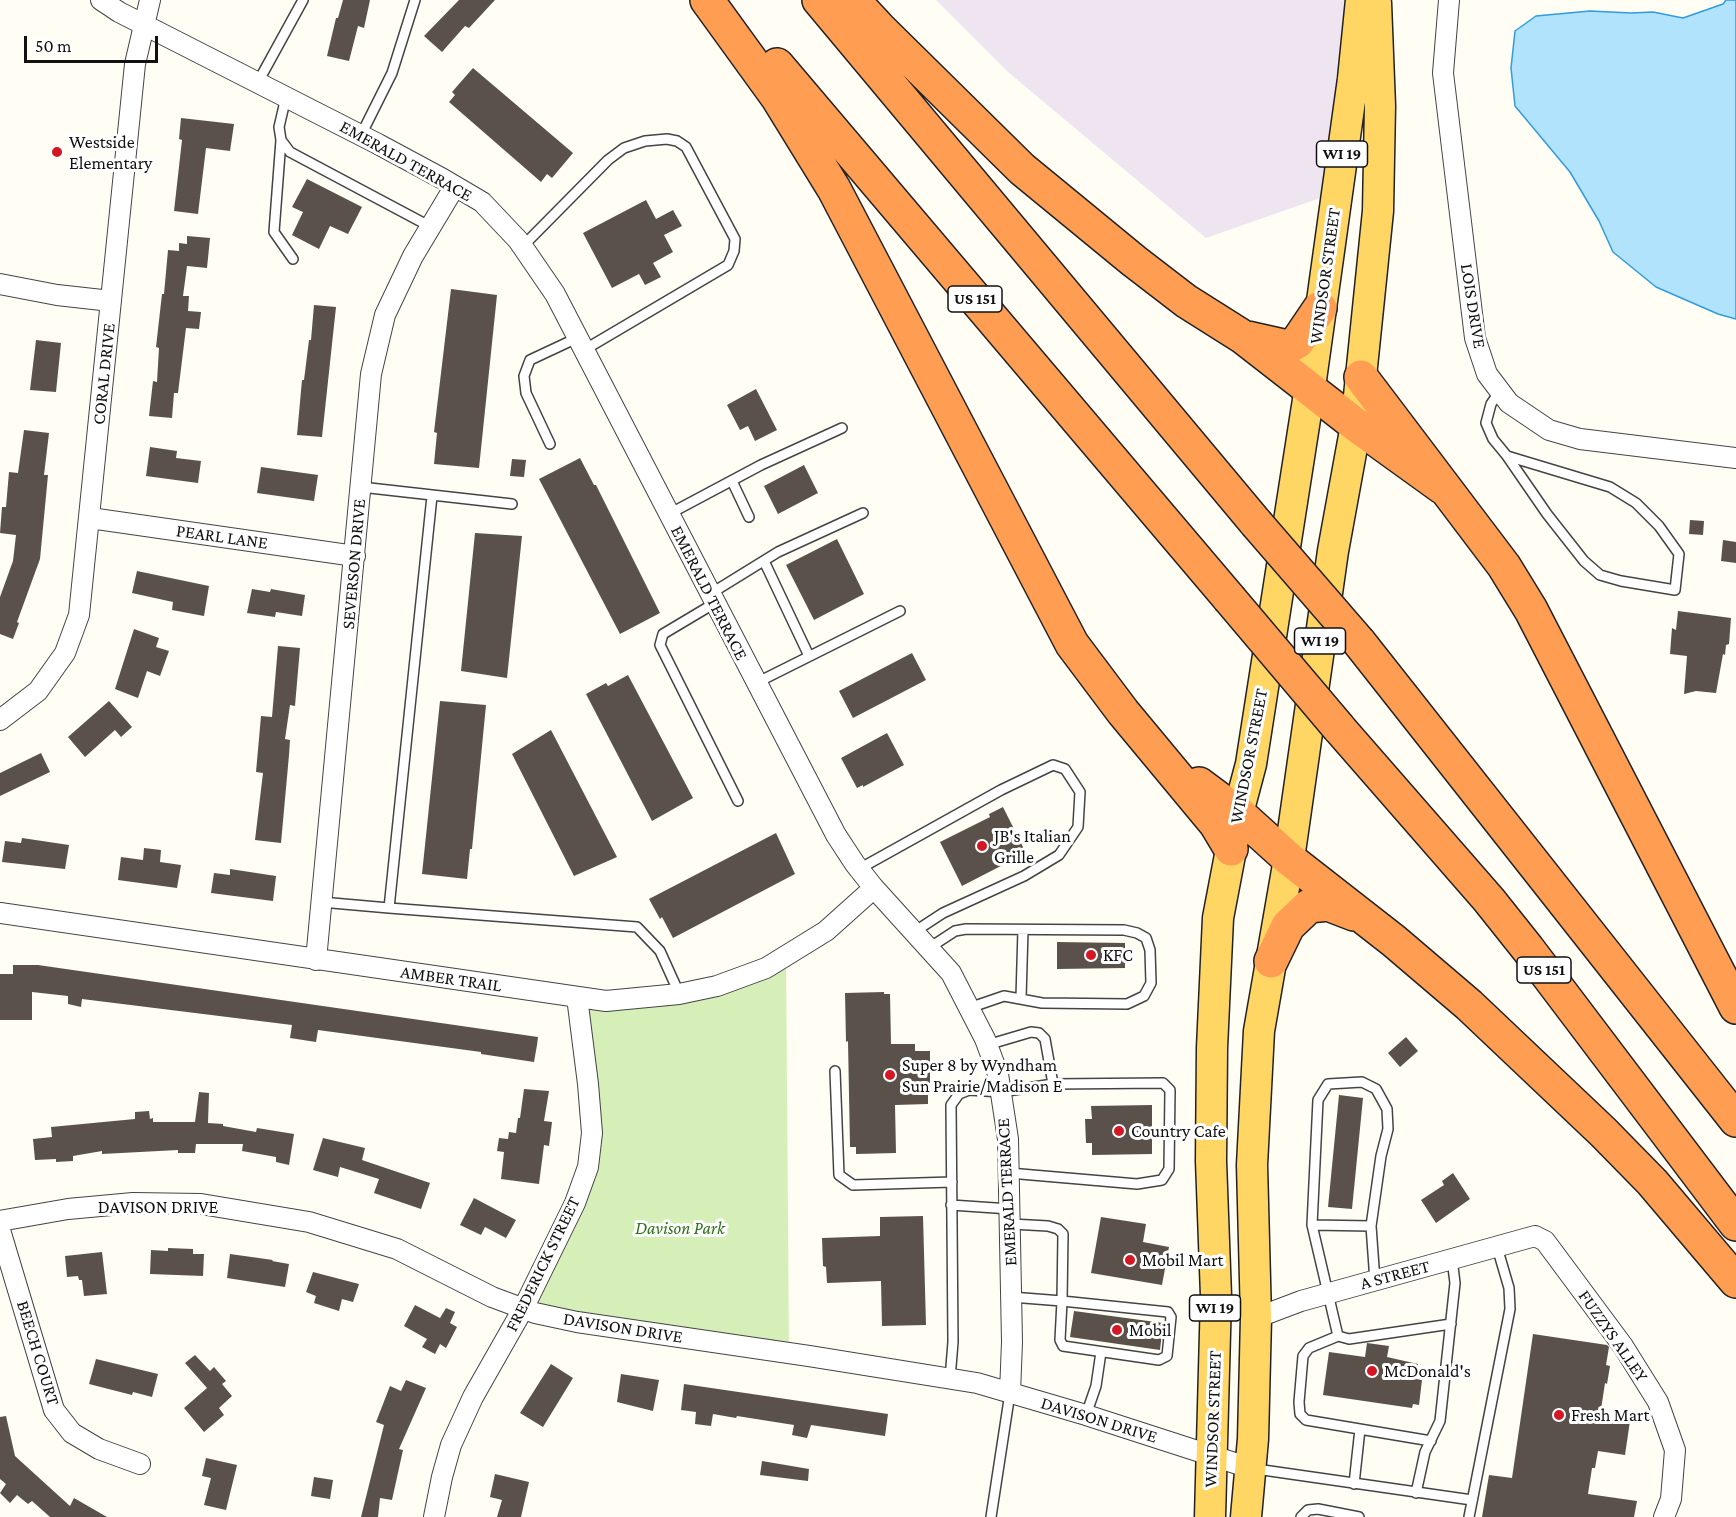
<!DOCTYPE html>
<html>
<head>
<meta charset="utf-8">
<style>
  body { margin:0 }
  #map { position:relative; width:1736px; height:1517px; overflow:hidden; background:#fffdf4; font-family:"Crimson Pro",serif }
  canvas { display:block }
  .scale { position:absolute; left:24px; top:36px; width:134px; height:27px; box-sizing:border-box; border:3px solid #111; border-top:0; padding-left:8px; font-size:18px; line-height:21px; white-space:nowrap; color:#111; -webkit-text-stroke:4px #fff; paint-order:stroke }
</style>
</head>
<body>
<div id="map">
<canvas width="1736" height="1517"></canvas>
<div class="scale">50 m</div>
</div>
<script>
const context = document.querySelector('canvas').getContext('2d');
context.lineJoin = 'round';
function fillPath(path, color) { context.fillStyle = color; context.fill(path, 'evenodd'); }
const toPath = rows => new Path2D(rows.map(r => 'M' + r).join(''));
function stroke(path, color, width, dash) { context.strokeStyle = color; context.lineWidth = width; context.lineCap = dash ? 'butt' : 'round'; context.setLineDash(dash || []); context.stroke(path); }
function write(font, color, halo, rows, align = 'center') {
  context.font = font + ' "Crimson Pro",serif'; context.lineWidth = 6; context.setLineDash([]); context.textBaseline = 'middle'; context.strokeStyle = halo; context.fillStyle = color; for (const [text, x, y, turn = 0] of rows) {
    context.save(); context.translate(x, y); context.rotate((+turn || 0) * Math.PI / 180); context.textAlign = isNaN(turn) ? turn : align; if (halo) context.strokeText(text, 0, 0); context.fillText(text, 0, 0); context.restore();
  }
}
fillPath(toPath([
  [936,0,1345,0,1342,64,1323,197,1206,238,1008,72]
]), '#eee5f0');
fillPath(toPath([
  [786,955,789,1353,523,1309,588,1167,577,997,679,994]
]), '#d6efb8');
const water = toPath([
  [1726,0,1736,0,1736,319,1718,314,1656,287,1613,252,1599,221,1570,172,1515,106,1511,68,1515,31,1536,16,1590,11,1631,13,1653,12,1683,18,1723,4,1726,0]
]);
fillPath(water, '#b2e3fd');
stroke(water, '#309cdd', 1.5);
fillPath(toPath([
  [343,0,370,0,364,28,358,26,349,61,327,56,336,18,338,18],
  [459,0,495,0,469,28,465,26,442,52,424,36],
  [473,68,573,153,552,178,547,174,541,182,449,102,455,95,452,92],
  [181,118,234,124,230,151,206,148,198,214,174,211,182,140,179,139],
  [307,179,362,207,348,234,330,226,319,249,292,235,303,212,292,207],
  [646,200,656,219,673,210,682,226,664,235,673,252,653,263,661,277,645,285,639,274,612,288,583,233],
  [187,236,210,238,207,268,187,266,183,296,189,296,188,311,201,312,199,329,186,328,178,393,174,393,172,418,149,416,153,381,157,382,159,348,156,347,162,294,164,294,168,250,179,251,179,243,187,244],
  [451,289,497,295,479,468,434,464,437,433,434,432],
  [314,305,336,307,322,437,297,435,302,380,304,380,309,340,311,340],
  [36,340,61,343,56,392,30,390],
  [756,389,777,430,755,441,748,426,740,430,727,405],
  [24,430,49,433,44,475,48,475,40,559,17,622,19,623,13,639,0,634,0,597,13,561,16,535,0,533,2,507,6,507,9,472,18,473],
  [150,447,177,451,176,458,201,461,198,483,146,476],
  [580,458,594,485,596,485,660,613,620,634,539,479],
  [512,459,526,460,524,477,510,476],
  [804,465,818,493,778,514,764,486],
  [261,467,318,475,314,501,257,493],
  [1690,520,1704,521,1703,535,1689,534],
  [475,533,522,536,507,678,461,671],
  [837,539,864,594,814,620,786,565],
  [1723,540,1736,542,1736,563,1721,561],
  [137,571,209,586,204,616,172,610,173,602,132,593],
  [252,589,270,592,271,589,305,595,302,616,276,612,275,617,247,613],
  [1678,611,1731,618,1729,644,1726,645,1725,655,1723,654,1716,693,1696,691,1684,694,1687,656,1670,654,1672,628,1676,630],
  [134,629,159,638,156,647,169,651,160,676,147,671,138,698,115,689],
  [278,646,300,648,295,706,290,705,285,739,290,740,289,755,281,843,255,840,263,773,256,772,261,716,272,717],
  [912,653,926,680,853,718,839,691],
  [628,675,693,798,652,821,586,694,606,683,608,686],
  [109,701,132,727,121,737,115,730,85,757,68,737],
  [440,701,486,705,472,849,470,849,467,879,422,874],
  [551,730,617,857,574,876,512,754],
  [887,733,904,765,863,787,863,785,857,788,841,758],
  [41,753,50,772,0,796,0,773],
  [1003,807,1026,853,962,886,940,842,990,817,989,814],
  [776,833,795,874,673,938,662,917,660,919,649,899],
  [22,838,69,845,65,869,2,862,5,841,21,843],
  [144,848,161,850,160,862,181,865,177,888,118,880,121,857,143,860],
  [230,869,276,876,273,901,211,893,214,873,230,875],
  [1057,942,1125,943,1125,968,1057,969],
  [13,965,38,965,538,1037,537,1045,534,1062,481,1054,481,1052,318,1030,316,1042,290,1038,292,1025,82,999,81,1007,68,1004,68,996,32,992,32,1020,0,1020,0,974,13,974],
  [884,992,884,994,890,994,891,1044,915,1044,915,1051,930,1051,930,1089,928,1090,928,1104,895,1105,896,1153,856,1154,856,1147,850,1147,848,1041,846,1042,845,993],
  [1406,1037,1418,1051,1400,1067,1388,1053],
  [524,1089,549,1091,544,1121,552,1122,549,1146,544,1145,539,1184,501,1179,504,1152,497,1151,499,1138,508,1139,509,1132,516,1133,518,1118,520,1118],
  [199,1092,209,1093,208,1123,223,1124,223,1126,256,1132,257,1128,294,1134,289,1165,276,1162,276,1157,242,1151,243,1144,196,1144,195,1153,178,1153,178,1150,102,1154,102,1151,73,1156,73,1161,56,1162,56,1159,35,1160,33,1139,52,1137,51,1127,135,1119,135,1112,149,1111,150,1119,153,1118,153,1122,195,1122],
  [1339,1095,1363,1098,1352,1209,1328,1207],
  [1152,1105,1152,1154,1092,1155,1092,1143,1086,1143,1085,1119,1092,1119,1091,1106],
  [323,1138,365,1148,362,1160,430,1183,421,1209,374,1193,379,1179,340,1167,338,1177,313,1170],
  [1453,1173,1470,1199,1436,1223,1421,1200,1444,1185,1442,1181],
  [474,1198,516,1220,506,1238,485,1227,481,1235,460,1225],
  [923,1216,926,1325,882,1326,881,1281,827,1283,826,1267,823,1266,822,1238,880,1236,880,1217],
  [1101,1217,1146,1224,1143,1242,1169,1247,1162,1285,1091,1273],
  [168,1248,193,1249,193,1254,204,1254,203,1276,150,1274,151,1250,168,1251],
  [102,1252,107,1294,84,1296,82,1280,79,1280,78,1276,67,1277,65,1256],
  [230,1254,273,1260,272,1261,289,1264,285,1287,227,1278],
  [313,1272,359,1284,353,1302,342,1299,339,1311,314,1303,316,1296,306,1292],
  [415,1305,440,1318,446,1308,455,1312,450,1323,457,1327,446,1348,440,1344,435,1354,422,1347,427,1339,404,1326],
  [1074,1311,1163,1323,1160,1350,1070,1337],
  [1533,1334,1607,1345,1609,1347,1606,1365,1610,1366,1607,1384,1605,1383,1600,1416,1630,1421,1625,1455,1598,1451,1595,1468,1592,1468,1588,1494,1637,1501,1634,1517,1482,1517,1489,1475,1512,1478],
  [1367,1343,1389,1346,1387,1357,1418,1364,1416,1379,1422,1380,1419,1405,1413,1404,1412,1408,1323,1395,1329,1352,1365,1357],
  [195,1355,210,1371,214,1367,226,1381,222,1384,232,1396,219,1408,224,1415,204,1432,184,1408,207,1388,185,1363],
  [96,1359,158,1374,152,1397,133,1392,132,1395,89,1384],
  [551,1364,573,1378,543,1427,520,1413],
  [621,1374,659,1380,653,1411,617,1402],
  [406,1380,426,1388,399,1449,403,1450,392,1500,380,1498,378,1517,361,1517,384,1425,376,1422,390,1386,401,1391],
  [684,1384,888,1414,885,1436,811,1425,807,1438,792,1435,794,1425,737,1416,736,1418,713,1414,711,1426,695,1424,696,1412,681,1410],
  [6,1416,15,1456,70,1506,74,1498,107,1517,50,1517,32,1501,28,1504,17,1495,10,1503,0,1493,6,1484,0,1479,0,1417],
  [206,1458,237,1465,226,1510,204,1505,211,1478,202,1476],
  [762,1461,809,1469,808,1481,760,1475],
  [495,1474,529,1482,521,1517,497,1517,502,1500,490,1497],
  [314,1477,333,1480,330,1499,311,1496]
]), '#5b514b');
const lane = toPath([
  [258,82,303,0],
  [286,97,279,127,281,140,274,232,293,259],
  [361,135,392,73,415,0],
  [281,140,290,152,431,227],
  [522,247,608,160,624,148,645,141,667,139,677,141,686,147,735,239,734,251,728,265,584,350],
  [1500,391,1491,404,1486,423,1493,439,1507,456,1610,487,1636,503,1659,526,1679,554,1675,590,1621,581,1600,575,1584,561,1547,514,1507,456],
  [550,444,526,393,524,376,530,360,577,338],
  [732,481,749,517],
  [361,487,512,504],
  [669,514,761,465,842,428],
  [764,561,809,656],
  [710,594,778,552,863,513],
  [715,603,663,634,660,645,738,801],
  [756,683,900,611],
  [859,869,1001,790,1053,765,1065,769,1080,792,1078,827,1059,855,1024,876,943,913,914,932],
  [321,902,389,908,432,496],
  [389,908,637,927,660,951,679,993],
  [929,948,955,931,966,929,1124,930,1137,933,1146,938,1150,950,1151,983,1144,996,1127,1004,1042,1003,1004,996,969,1008],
  [1021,998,1023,930],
  [987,1045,1031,1032,1039,1033,1045,1039,1053,1084],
  [835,1071,839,1175,853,1185,952,1182],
  [951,1205,1010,1209],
  [1011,1224,1048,1226,1058,1229,1063,1234,1062,1301,1060,1340,1063,1346,1159,1360,1167,1356,1171,1317,1168,1312,1062,1301,1011,1297],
  [1312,1225,1371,1226],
  [1338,1336,1312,1225,1318,1100,1328,1084,1362,1082,1376,1089,1387,1109,1388,1129,1381,1156,1371,1226,1375,1281],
  [950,1379,953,1342,951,1105,959,1094,969,1090,1001,1092,1053,1084,1163,1083,1170,1090,1169,1169,1162,1180,1137,1184,1009,1173],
  [1086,1415,1096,1386,1101,1352],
  [1431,1441,1306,1420,1300,1414,1299,1402,1303,1356,1309,1348,1338,1336,1349,1339,1451,1324],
  [1256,1469,1472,1500],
  [1354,1484,1360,1429],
  [1416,1493,1425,1452,1440,1421,1455,1283,1452,1259],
  [991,1517,1010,1393],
  [1301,1517,1308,1510,1318,1509,1359,1517],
  [1469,1517,1510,1309,1509,1288,1497,1247]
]);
const street = toPath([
  [101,0,119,12,378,144,443,179,482,202,518,240,555,294,836,835,855,864,874,888,951,973,985,1039,998,1074,1008,1139,1012,1342,1010,1393],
  [1449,0,1443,73,1475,338,1487,374,1509,403,1549,430,1580,439,1736,458],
  [0,284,57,295,111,301],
  [90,518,355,556],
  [0,720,38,691,65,653,79,615,135,64,150,0],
  [0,913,606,1001,679,994,717,986,766,968,826,931,874,888],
  [316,960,371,374,385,315,413,256,455,186],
  [0,1221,68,1209,133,1203,201,1204,309,1222,397,1249,492,1297,535,1313,577,1322,809,1356,977,1383,1086,1415,1250,1468],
  [0,1230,54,1410,72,1433,99,1449,140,1464],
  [1256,1318,1301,1301,1535,1236,1545,1241,1623,1346,1658,1402,1675,1450,1671,1499,1664,1517],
  [434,1517,442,1477,451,1445,473,1397,523,1309,575,1203,588,1167,592,1133,588,1084,577,997]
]);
const primary = toPath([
  [1210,1517,1216,1296,1211,1161,1212,1048,1218,918,1238,813,1251,764,1310,387,1353,79,1361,0],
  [1246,1517,1253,1439,1256,1318,1252,1165,1259,1031,1289,859,1333,551,1356,425,1378,211,1380,106,1376,3]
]);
const highway = toPath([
  [707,0,778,98,834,189,1072,644,1123,712,1216,824,1231,849],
  [819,0,1256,523],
  [853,0,880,29,1022,169,1134,261,1186,301,1243,337,1356,425,1442,487],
  [777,65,1229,598],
  [1248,338,1288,347,1297,342,1320,308],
  [1361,377,1504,566,1531,610,1736,1007],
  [1359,642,1736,1120],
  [1339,728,1489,900,1528,949,1736,1224],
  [1199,784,1238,813,1289,859,1394,941,1469,1005,1603,1132,1652,1182,1736,1281],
  [1271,961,1288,926,1309,906,1328,904,1354,914]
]);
stroke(lane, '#444', 12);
stroke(street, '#444', 22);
stroke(primary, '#222', 33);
stroke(highway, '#222', 36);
stroke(lane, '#fff', 9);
stroke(street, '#fff', 20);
stroke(primary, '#ffd564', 30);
stroke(highway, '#ff9d52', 33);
const highwayBridge = toPath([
  [1256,523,1359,642],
  [1229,598,1339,728]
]);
stroke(highwayBridge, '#222', 36, []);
stroke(highwayBridge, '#ff9d52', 33);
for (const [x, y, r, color] of [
  [57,152,6,"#d31724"],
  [982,846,6,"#d31724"],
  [1091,955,6,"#d31724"],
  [890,1075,6,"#d31724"],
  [1119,1131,6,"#d31724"],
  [1130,1260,6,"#d31724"],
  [1117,1330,6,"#d31724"],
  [1372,1371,6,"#d31724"],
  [1559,1415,6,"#d31724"]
]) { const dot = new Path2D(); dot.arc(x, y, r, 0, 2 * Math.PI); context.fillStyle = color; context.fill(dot); stroke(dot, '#fff', 2); }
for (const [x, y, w] of [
  [1342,154,51],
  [975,299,54],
  [1320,641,51],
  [1544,970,54],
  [1215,1308,51]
]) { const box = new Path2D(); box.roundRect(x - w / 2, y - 13, w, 26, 4.5); context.fillStyle = '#fff'; context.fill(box); stroke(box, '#111', 1.5); }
write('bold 16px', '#111', null, [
  ["WI 19",1342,154],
  ["US 151",975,299],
  ["WI 19",1320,641],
  ["US 151",1544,970],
  ["WI 19",1215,1308]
]);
write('18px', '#111', '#fff', [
  ["Westside",69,142],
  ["Elementary",69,163],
  ["JB's Italian",994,836],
  ["Grille",994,857],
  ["KFC",1103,955],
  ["Super 8 by Wyndham",902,1065],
  ["Sun Prairie/Madison E",902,1086],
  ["Country Cafe",1131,1131],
  ["Mobil Mart",1142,1260],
  ["Mobil",1129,1330],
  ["McDonald's",1384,1371],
  ["Fresh Mart",1571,1415]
], 'left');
write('18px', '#111', '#fff', [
  ["EMERALD TERRACE",406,161,29],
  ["WINDSOR STREET",1325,276,-82],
  ["LOIS DRIVE",1473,306,81],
  ["CORAL DRIVE",104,374,-84],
  ["PEARL LANE",222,537,8],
  ["SEVERSON DRIVE",354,564,-85],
  ["EMERALD TERRACE",709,593,63],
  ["WINDSOR STREET",1249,756,-79],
  ["AMBER TRAIL",451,979,8],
  ["EMERALD TERRACE",1007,1192,-93],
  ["DAVISON DRIVE",158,1207],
  ["FREDERICK STREET",543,1264,-64],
  ["A STREET",1395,1275,-15],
  ["DAVISON DRIVE",623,1328,9],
  ["FUZZYS ALLEY",1613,1336,55],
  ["BEECH COURT",38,1353,73],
  ["WINDSOR STREET",1213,1419,-88],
  ["DAVISON DRIVE",1099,1420,17]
]);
write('italic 18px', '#2d7217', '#fff', [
  ["Davison Park",680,1228]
]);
</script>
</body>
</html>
